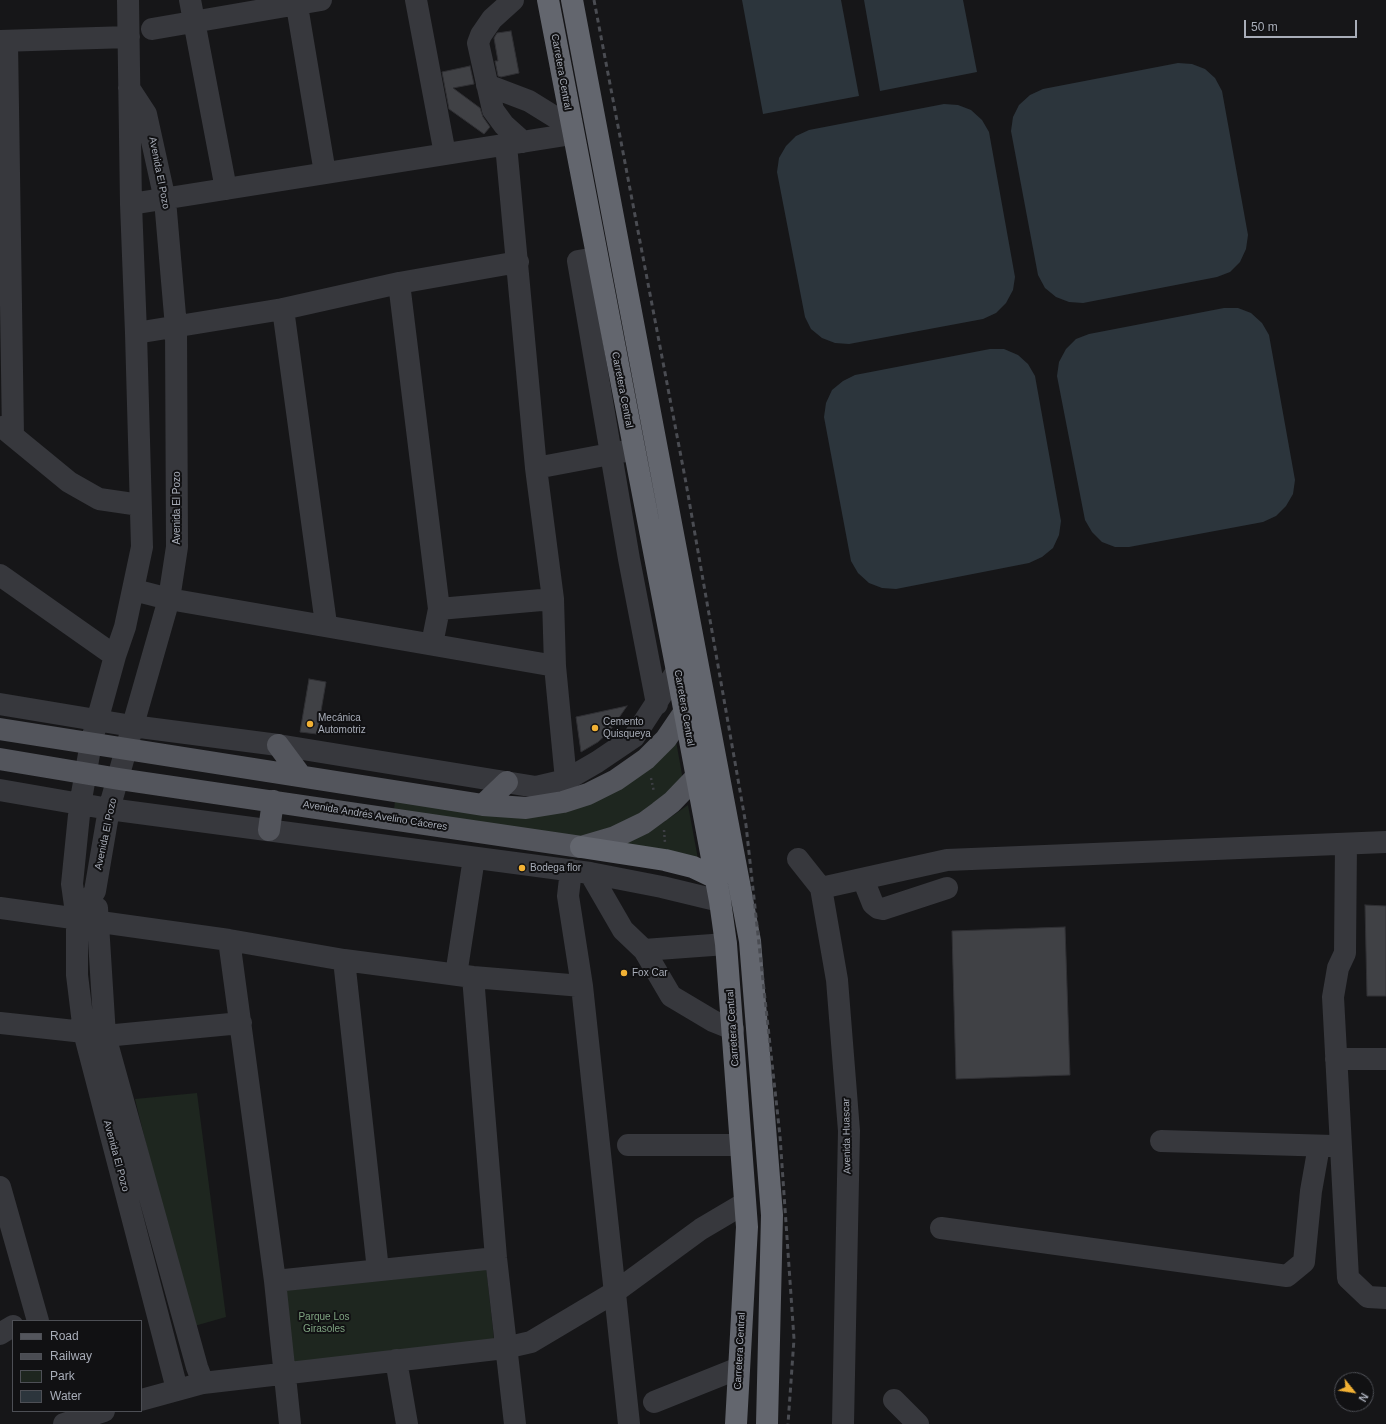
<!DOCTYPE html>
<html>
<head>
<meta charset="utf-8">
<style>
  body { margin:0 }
  #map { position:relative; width:1386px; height:1424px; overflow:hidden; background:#161618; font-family:Helvetica,sans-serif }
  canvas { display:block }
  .legend { position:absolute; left:12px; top:1320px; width:130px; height:92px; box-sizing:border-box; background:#111113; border:1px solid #4d4f55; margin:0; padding:5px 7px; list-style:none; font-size:12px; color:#a8adb8 }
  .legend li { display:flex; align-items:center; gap:8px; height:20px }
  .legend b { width:20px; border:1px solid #4d4f55 }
  .north { position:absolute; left:1334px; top:1372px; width:40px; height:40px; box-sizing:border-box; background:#111113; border:1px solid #4d4f55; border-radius:50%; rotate:120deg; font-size:11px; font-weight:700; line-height:16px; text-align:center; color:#a8adb8 }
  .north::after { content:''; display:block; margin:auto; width:14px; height:18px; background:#f2b134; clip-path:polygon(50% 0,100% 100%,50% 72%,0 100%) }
  .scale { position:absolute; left:1244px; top:20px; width:113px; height:18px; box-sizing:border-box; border:2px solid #a8adb8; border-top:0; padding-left:5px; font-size:12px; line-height:14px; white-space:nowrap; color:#a8adb8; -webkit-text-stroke:3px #111113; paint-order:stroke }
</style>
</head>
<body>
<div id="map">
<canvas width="1386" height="1424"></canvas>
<ul class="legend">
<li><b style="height:5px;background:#53555c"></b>Road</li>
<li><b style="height:5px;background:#4a4c52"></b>Railway</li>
<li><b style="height:11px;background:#1e261f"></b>Park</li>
<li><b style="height:11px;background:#2c353c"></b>Water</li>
</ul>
<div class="north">N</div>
<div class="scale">50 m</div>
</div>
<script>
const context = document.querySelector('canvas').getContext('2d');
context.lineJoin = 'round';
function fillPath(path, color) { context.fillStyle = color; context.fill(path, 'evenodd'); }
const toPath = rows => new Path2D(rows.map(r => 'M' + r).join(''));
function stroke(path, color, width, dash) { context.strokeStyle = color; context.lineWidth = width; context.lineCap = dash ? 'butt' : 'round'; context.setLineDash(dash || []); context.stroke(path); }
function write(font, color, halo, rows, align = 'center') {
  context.font = font + ' Helvetica,sans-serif'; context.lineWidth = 4; context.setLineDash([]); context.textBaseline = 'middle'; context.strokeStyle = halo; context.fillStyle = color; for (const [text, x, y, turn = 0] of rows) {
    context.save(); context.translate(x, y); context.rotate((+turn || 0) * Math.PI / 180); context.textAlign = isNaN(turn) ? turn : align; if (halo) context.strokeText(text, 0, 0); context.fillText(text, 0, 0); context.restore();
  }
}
fillPath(toPath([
  [676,741,683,780,637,821,573,839,394,810,395,800,518,815],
  [688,805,698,859,620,845,658,826],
  [197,1093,226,1317,191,1327,135,1099],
  [486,1266,494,1339,288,1364,279,1291]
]), '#1e261f');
fillPath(toPath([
  [742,0,841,0,859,96,763,114],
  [864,0,963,0,977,72,880,91],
  [1178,63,1192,64,1205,69,1215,78,1222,91,1248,235,1246,249,1240,262,1230,272,1217,277,1083,303,1069,302,1056,297,1045,288,1038,275,1011,131,1013,117,1019,105,1030,95,1043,89],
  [944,104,958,105,971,110,982,120,989,132,1015,277,1013,290,1006,303,996,313,983,319,849,344,835,343,822,338,811,329,805,317,777,172,779,158,786,146,796,136,809,130],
  [1224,308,1238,308,1251,313,1262,323,1269,335,1295,480,1293,494,1286,506,1276,516,1263,522,1129,547,1115,547,1102,542,1092,532,1085,520,1057,376,1059,362,1066,349,1076,339,1089,334],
  [990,349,1004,349,1018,355,1028,364,1035,376,1061,521,1059,535,1053,548,1042,557,1029,563,896,589,882,588,869,583,858,573,851,561,824,417,826,403,832,390,843,381,855,375]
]), '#2c353c');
const building = toPath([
  [511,31,519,73,501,77,498,76,495,61,498,61,494,38,497,33,511,31],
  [470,66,474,84,453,88,480,108,483,117,490,127,484,134,449,109,442,72,470,66],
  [309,679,326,682,317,734,300,732,309,679],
  [627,706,609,732,598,742,581,752,576,717,627,706],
  [1365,905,1386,906,1386,996,1367,996,1365,905],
  [1065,927,1070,1075,956,1079,952,931,1065,927]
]);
fillPath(building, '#404145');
stroke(building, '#303034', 1);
stroke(toPath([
  [651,778,654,792],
  [664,830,665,843]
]), '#3d3f44', 2.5, [2, 3]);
stroke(toPath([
  [128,0,131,204,136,333,142,547,125,627,115,656,91,743,80,805,72,884,77,920,77,975,84,1032,177,1389],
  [190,0,226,189],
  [296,0,325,173],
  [416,0,445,154],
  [513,0,492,19,481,35,478,43,493,110,504,125,523,142],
  [152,29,321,0],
  [0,41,129,37],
  [7,42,13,436],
  [487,85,529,101,571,127],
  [506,145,536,468,553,599,555,666,566,780],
  [131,204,572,134],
  [596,258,578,261,629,559,657,704],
  [399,283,439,609,432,644],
  [283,309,326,624],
  [136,333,283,309,399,283,518,262],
  [2,427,69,482,99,499,140,505],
  [536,468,626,451],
  [0,575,115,656],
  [134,590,169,599,555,666],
  [439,609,553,599],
  [0,704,132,726,278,745,536,787,566,780,597,762,634,737,677,671],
  [0,790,109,809,590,873,662,887,720,901],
  [1346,844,1345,953,1338,968,1333,997,1348,1278,1368,1297,1386,1298],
  [798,859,821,888,837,980,849,1131,843,1424],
  [571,870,568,896,582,986,629,1424],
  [590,873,623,930,644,950,671,996,713,1021,733,1029],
  [863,879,873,904,878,908,883,909,947,888],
  [821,888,947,860,1386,842],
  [0,908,229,940,344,960,473,977,582,986],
  [97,908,105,1036,197,1367,203,1383],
  [77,920,95,891,109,809,169,599,177,547,176,327,165,200,146,114,129,88],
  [229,940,275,1281,290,1424],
  [644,950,726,944],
  [344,960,378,1270],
  [456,975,474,858],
  [473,977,496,1258,515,1424],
  [0,1023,84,1032],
  [93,1043,105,1036,241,1023],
  [1336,1059,1386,1059],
  [1161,1141,1333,1146],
  [628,1145,741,1145],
  [0,1187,38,1321],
  [941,1228,1287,1276,1304,1262,1311,1191,1319,1146],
  [275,1281,496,1258],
  [0,1334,13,1326],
  [396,1360,407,1424],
  [141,1400,203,1383,505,1348,531,1342,615,1292,701,1229,745,1203],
  [894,1400,918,1424],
  [654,1402,739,1368],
  [64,1424,104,1411]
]), '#37383d', 22);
stroke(toPath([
  [0,729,483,805,526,808,563,802,588,794,616,780,646,759,666,739,685,711],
  [278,745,301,776],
  [0,759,119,779,581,847,615,837,644,823,659,812,672,802,697,776,706,762],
  [483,805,507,782],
  [269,830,273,801]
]), '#53555c', 22);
stroke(toPath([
  [548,0,677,671,720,901,726,944,747,1227,736,1424],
  [572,0,750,941,772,1215,767,1424],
  [581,847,665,860,693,867,716,878]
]), '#63666e', 22);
stroke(toPath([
  [594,0,686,483,746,825,780,1136,794,1339,788,1424]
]), '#4a4c52', 3, [5, 4]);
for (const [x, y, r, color] of [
  [310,724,4,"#f2b134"],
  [595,728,4,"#f2b134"],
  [522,868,4,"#f2b134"],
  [624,973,4,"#f2b134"]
]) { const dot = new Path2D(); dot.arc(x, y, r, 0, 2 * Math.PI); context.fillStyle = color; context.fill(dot); stroke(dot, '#111113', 1.5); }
write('10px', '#a8adb8', '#111113', [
  ["Carretera Central",561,72,80],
  ["Avenida El Pozo",159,173,79],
  ["Carretera Central",622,390,79],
  ["Avenida El Pozo",177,508,-90],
  ["Carretera Central",684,708,80],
  ["Avenida Andrés Avelino Cáceres",375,816,9],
  ["Avenida El Pozo",106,834,-78],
  ["Carretera Central",733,1028,-94],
  ["Avenida Huascar",847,1136,-91],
  ["Avenida El Pozo",116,1156,75],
  ["Carretera Central",740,1351,-87]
]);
write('10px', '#a8adb8', '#111113', [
  ["Mecánica",318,718],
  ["Automotriz",318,730],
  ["Cemento",603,722],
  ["Quisqueya",603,734],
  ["Bodega flor",530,868],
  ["Fox Car",632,973]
], 'left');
write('10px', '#7fa381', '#111113', [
  ["Parque Los",324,1317],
  ["Girasoles",324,1329]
]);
</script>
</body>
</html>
